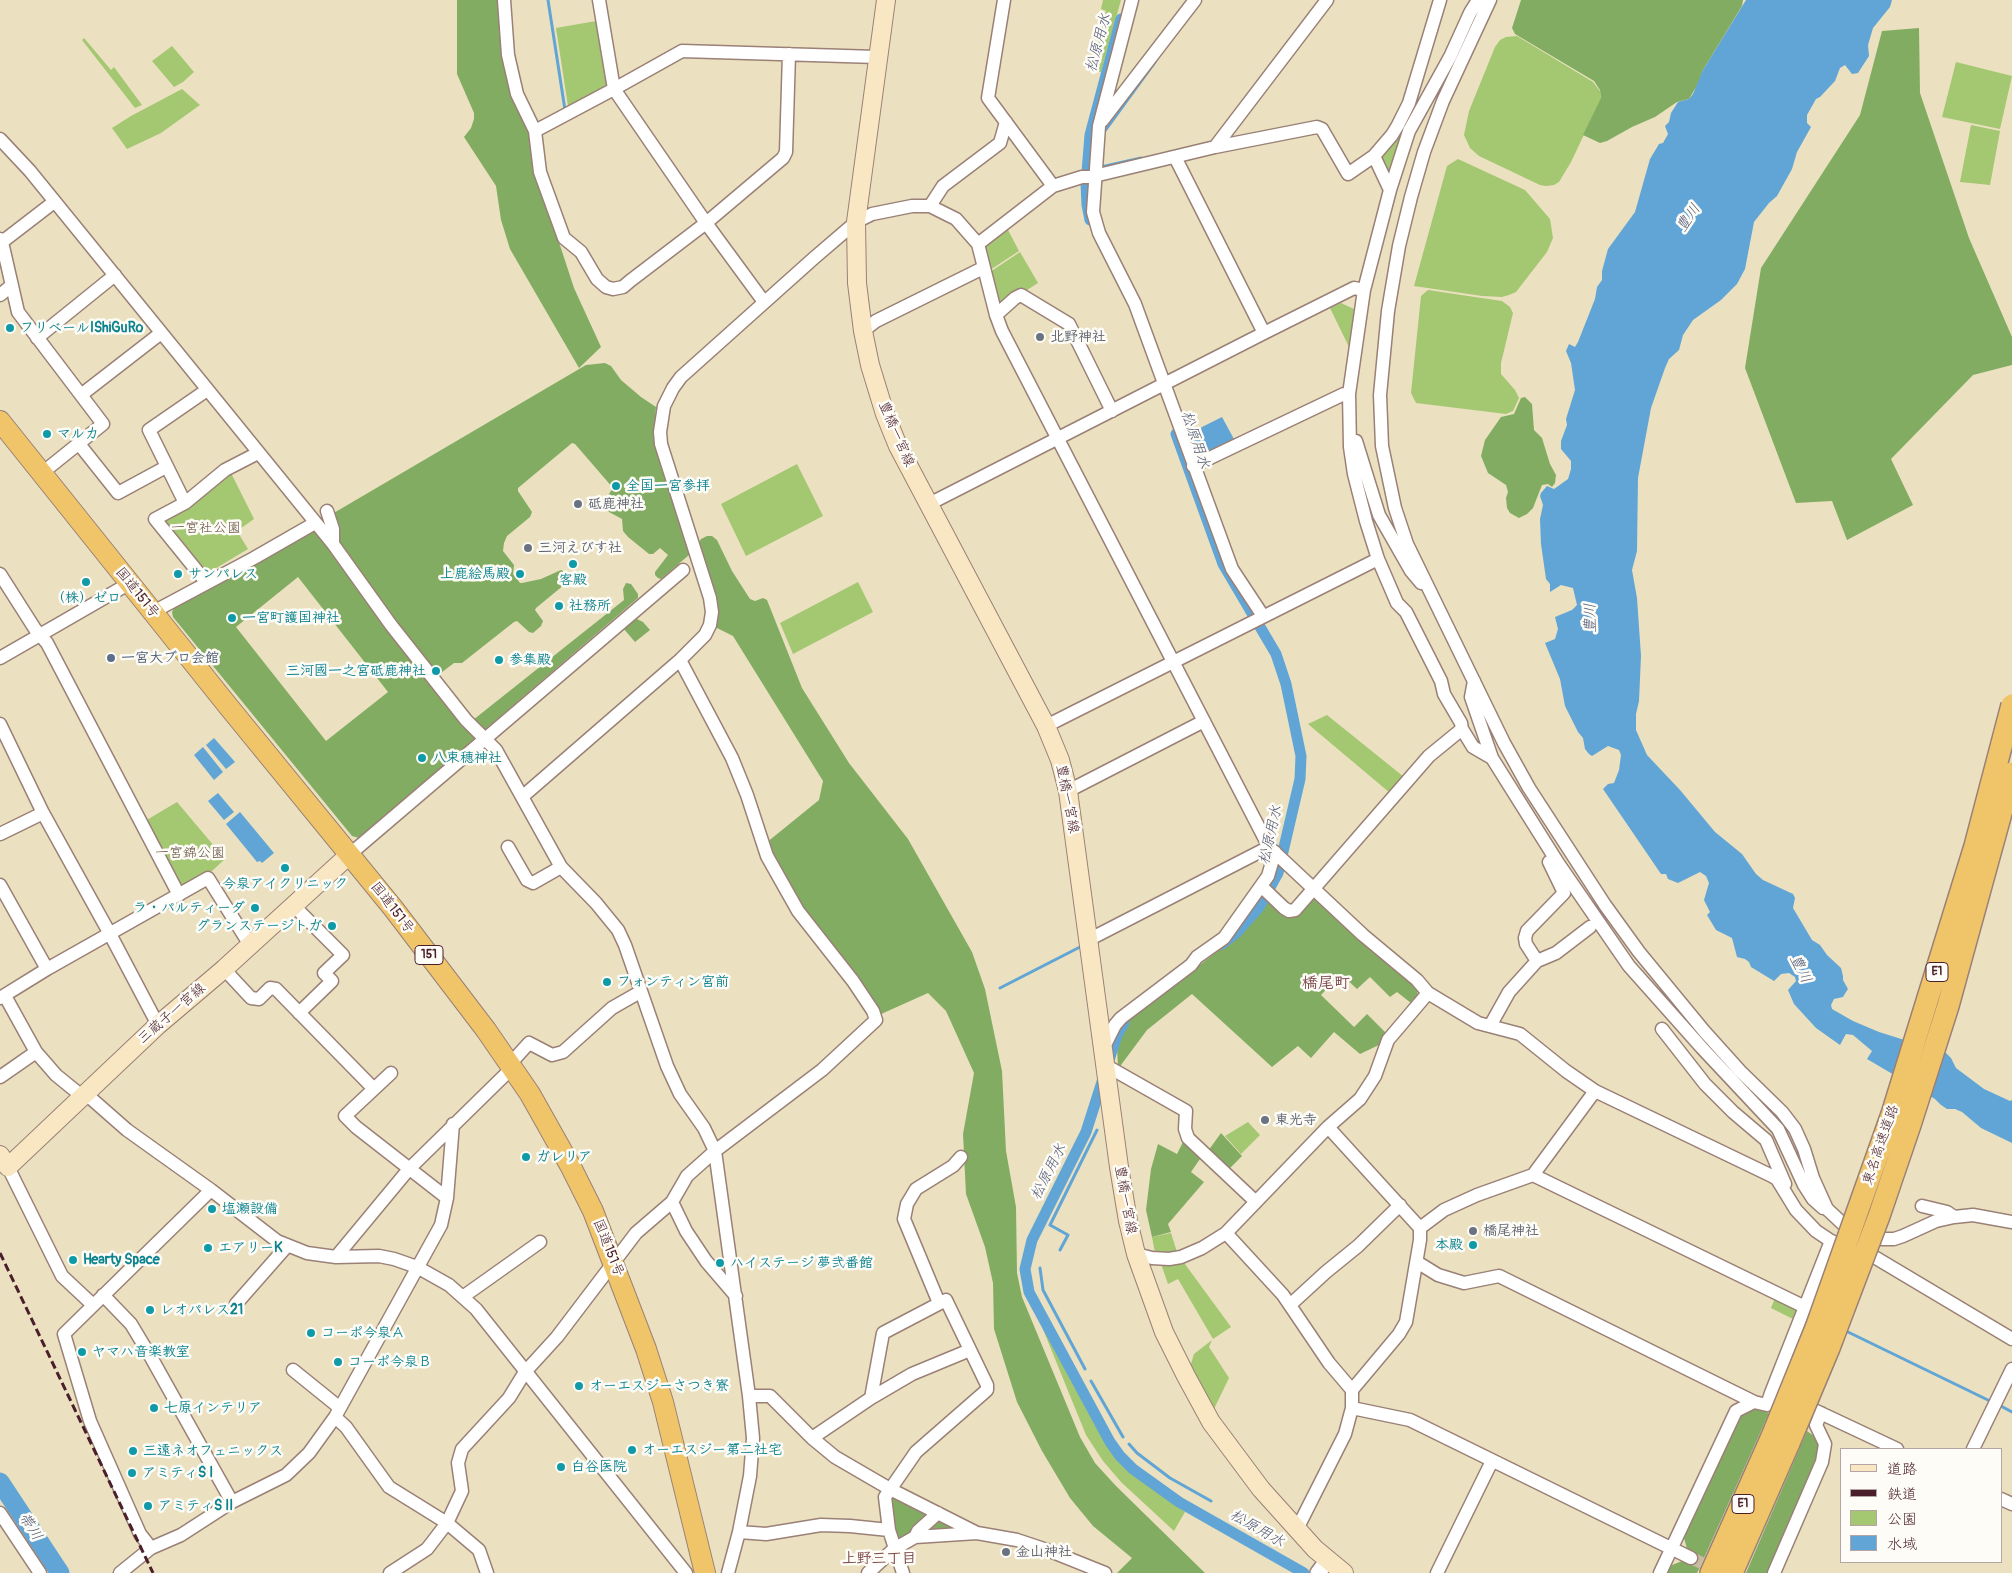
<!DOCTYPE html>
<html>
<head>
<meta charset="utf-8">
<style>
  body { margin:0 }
  #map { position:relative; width:2012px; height:1573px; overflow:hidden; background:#ebe1c0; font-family:Pangolin,"Klee One",sans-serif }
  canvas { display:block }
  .legend { position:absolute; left:1840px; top:1448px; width:162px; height:115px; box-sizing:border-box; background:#fdfcf7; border:1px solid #b5a4a5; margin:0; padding:6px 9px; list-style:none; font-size:15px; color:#4a1f2b }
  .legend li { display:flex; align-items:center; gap:10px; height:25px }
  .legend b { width:25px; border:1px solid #b5a4a5 }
</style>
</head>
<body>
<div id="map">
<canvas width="2012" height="1573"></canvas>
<ul class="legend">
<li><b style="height:6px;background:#f9e7c3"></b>道路</li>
<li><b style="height:6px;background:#4a1f2b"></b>鉄道</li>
<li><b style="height:14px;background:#a4c771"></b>公園</li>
<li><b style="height:14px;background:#60a5d5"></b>水域</li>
</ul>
</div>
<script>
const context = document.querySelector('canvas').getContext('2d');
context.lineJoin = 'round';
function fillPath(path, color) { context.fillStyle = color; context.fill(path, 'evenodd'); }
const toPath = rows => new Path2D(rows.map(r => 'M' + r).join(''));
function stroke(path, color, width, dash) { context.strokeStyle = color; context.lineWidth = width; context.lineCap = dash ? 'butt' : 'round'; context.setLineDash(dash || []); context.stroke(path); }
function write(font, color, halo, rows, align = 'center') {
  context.font = font + ' Pangolin,"Klee One",sans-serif'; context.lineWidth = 5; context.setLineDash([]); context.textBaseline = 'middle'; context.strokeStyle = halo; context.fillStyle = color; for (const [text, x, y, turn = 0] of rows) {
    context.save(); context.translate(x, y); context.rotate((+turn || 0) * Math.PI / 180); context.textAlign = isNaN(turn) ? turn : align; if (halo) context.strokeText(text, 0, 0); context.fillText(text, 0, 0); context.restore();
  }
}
fillPath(toPath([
  [1103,0,1121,0,1101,72,1091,71,1106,11,1101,9],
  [596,21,608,86,568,106,556,28],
  [1517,36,1593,82,1600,91,1601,99,1571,162,1559,182,1554,185,1546,186,1540,185,1479,156,1470,148,1464,135,1469,111,1495,47,1500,40,1506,37],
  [84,38,111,70,114,67,142,105,135,108,82,40],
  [172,46,194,72,183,82,174,87,152,61],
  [1956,62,2012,76,2000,129,1942,117],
  [182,89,200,105,161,133,127,149,112,128,131,116],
  [1404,122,1407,125,1390,174,1387,174,1380,154],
  [1971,125,2000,131,1990,185,1960,182],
  [1458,159,1525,190,1550,219,1553,238,1547,252,1516,292,1509,295,1502,297,1482,296,1414,286,1447,166],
  [1007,228,1019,251,990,270,984,249,985,246],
  [1020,252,1038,283,999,308,990,272],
  [1428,290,1502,301,1510,307,1513,313,1501,363,1501,374,1515,390,1519,398,1513,411,1506,414,1416,403,1411,393,1421,296],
  [1341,303,1354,309,1349,347,1330,308],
  [797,464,823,516,746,556,721,504],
  [230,471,254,519,237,531,248,549,208,573,204,573,162,523],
  [858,582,873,612,793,654,780,623],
  [1327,715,1404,777,1390,793,1308,724],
  [177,802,225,859,212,871,183,887,180,886,145,821],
  [1248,1122,1260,1135,1241,1154,1225,1136],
  [1171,1233,1177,1252,1168,1254,1155,1253,1152,1237],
  [1182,1260,1231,1327,1213,1339,1178,1279,1168,1284,1161,1264],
  [1775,1298,1799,1310,1795,1320,1771,1308],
  [1038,1317,1107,1445,1131,1473,1185,1512,1174,1531,1121,1482,1103,1461,1086,1435],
  [1212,1340,1209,1347,1229,1378,1213,1411,1190,1367,1194,1354]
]), '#a4c771');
fillPath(toPath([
  [457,0,499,0,531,132,536,172,574,288,601,347,579,368,510,249,501,220,496,186,464,137,471,128,474,119,474,113,457,74],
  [1521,0,1743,0,1742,6,1703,70,1698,84,1689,99,1677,102,1655,117,1632,127,1607,141,1600,143,1583,135,1601,98,1600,90,1594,81,1515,34,1512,28],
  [1919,28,1920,93,1969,238,2012,337,2012,365,1973,375,1891,459,1913,505,1847,540,1832,501,1796,503,1745,368,1761,268,1860,115,1882,31],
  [605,363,611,366,621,380,641,397,656,407,654,430,691,551,689,555,661,579,658,578,655,575,655,572,668,555,660,548,653,554,649,554,628,537,623,531,622,519,609,512,605,504,606,498,613,488,575,444,572,443,518,488,518,491,532,512,530,517,507,536,504,543,503,551,514,565,513,574,520,583,522,583,541,579,561,570,565,572,570,580,536,608,535,610,543,621,541,626,533,633,529,632,517,621,514,622,462,663,454,663,433,679,468,724,624,600,623,589,626,583,631,584,638,594,638,598,359,838,352,836,173,617,172,612,175,606,314,528,332,514,586,365],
  [298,577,388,692,326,741,236,627],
  [1525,397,1532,404,1534,430,1542,438,1550,464,1556,475,1555,483,1552,487,1548,484,1542,485,1533,508,1527,514,1519,518,1510,513,1507,508,1506,498,1508,492,1506,485,1488,473,1481,456,1485,440,1501,417,1514,414,1521,398],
  [707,536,712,536,717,540,732,571,750,599,755,601,763,598,767,600,802,688,849,763,908,839,972,952,985,989,1002,1071,1006,1151,1016,1207,1017,1273,1022,1297,1080,1437,1095,1463,1116,1486,1205,1573,1117,1573,1132,1558,1093,1526,1070,1498,1042,1451,1017,1402,994,1329,993,1283,985,1247,966,1194,963,1134,974,1073,946,1011,928,993,879,1015,801,908,766,843,819,800,823,781,733,636,717,628,715,625,699,543,701,539],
  [635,618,643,622,650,630,635,642,623,628],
  [1312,894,1417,988,1418,996,1411,1003,1397,992,1390,997,1370,977,1357,989,1341,974,1321,995,1354,1027,1367,1014,1386,1033,1381,1044,1360,1054,1334,1032,1311,1058,1298,1046,1272,1067,1192,994,1147,1030,1118,1069,1117,1044,1122,1029,1127,1022,1238,935,1261,909,1269,896,1282,910],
  [1221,1133,1242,1156,1227,1171,1208,1151],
  [1185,1138,1202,1156,1191,1172,1204,1182,1168,1224,1171,1232,1152,1237,1146,1210,1151,1169,1158,1144,1177,1154],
  [1754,1409,1769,1413,1704,1558,1687,1549,1684,1538,1685,1533,1736,1419,1749,1410],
  [1807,1431,1814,1436,1819,1445,1818,1459,1768,1573,1746,1573],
  [893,1496,957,1528,895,1540,890,1500],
  [1682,1561,1700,1567,1697,1573,1667,1573,1672,1565]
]), '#83ac63');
fillPath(toPath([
  [1746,0,1892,0,1890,7,1873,28,1868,45,1869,56,1858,73,1852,74,1845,65,1840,68,1835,81,1820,97,1816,99,1807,115,1807,123,1811,127,1797,152,1792,169,1777,196,1769,203,1754,222,1745,269,1737,284,1721,300,1693,320,1683,335,1679,350,1669,359,1665,368,1651,408,1638,478,1637,551,1632,570,1637,598,1641,656,1639,701,1636,714,1636,730,1647,755,1680,790,1715,832,1742,854,1756,874,1763,880,1793,894,1795,898,1793,908,1812,940,1820,945,1827,955,1841,968,1843,976,1843,980,1848,989,1846,992,1843,997,1834,999,1831,1005,1832,1009,1853,1021,1879,1032,1946,1053,1951,1058,1956,1068,1984,1089,2010,1101,2012,1100,2012,1143,1981,1128,1962,1112,1955,1109,1947,1109,1941,1105,1935,1099,1867,1059,1872,1051,1853,1035,1846,1034,1840,1045,1816,1028,1794,1004,1788,990,1796,981,1795,977,1789,973,1781,974,1774,981,1751,967,1749,962,1745,959,1737,957,1732,938,1716,930,1707,915,1710,912,1704,900,1709,883,1706,876,1700,872,1678,883,1668,879,1666,874,1661,874,1603,789,1608,784,1614,783,1619,770,1621,755,1619,750,1608,746,1592,756,1589,754,1585,749,1583,738,1578,732,1565,706,1560,679,1545,643,1555,639,1558,629,1555,617,1572,610,1577,605,1573,588,1561,585,1550,592,1550,584,1546,579,1541,544,1540,519,1543,505,1540,496,1541,493,1547,486,1554,489,1568,479,1571,469,1571,461,1561,449,1561,441,1567,425,1566,419,1575,390,1571,363,1566,351,1569,344,1575,347,1578,342,1595,299,1597,287,1602,280,1602,271,1608,249,1635,212,1650,159,1659,144,1663,143,1668,134,1665,126,1669,122,1671,113,1678,102,1689,99,1693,94,1703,70],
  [1222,417,1235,441,1196,459,1188,434],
  [214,738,235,762,226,769,206,745],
  [203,747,223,772,214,780,194,755],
  [218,793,234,812,224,820,208,801],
  [240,812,274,853,262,863,260,861,257,862,226,824]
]), '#60a5d5');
stroke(toPath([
  [548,0,565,110],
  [1104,132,1155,62],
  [1101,165,1101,167,1141,158],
  [1000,988,1080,947],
  [1060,1250,1068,1235,1050,1225,1097,1130],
  [1040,1268,1043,1290,1085,1369],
  [1848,1332,1992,1402],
  [1091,1381,1123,1437],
  [1997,1404,2012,1412],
  [1129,1444,1137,1453,1170,1478,1211,1501]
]), '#60a5d5', 3);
stroke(toPath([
  [1090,220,1087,205,1086,184,1090,135,1121,19],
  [1176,434,1223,564,1276,654,1286,684,1301,756,1300,779,1278,873,1259,907,1236,933,1222,944],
  [1124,1023,1117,1035,1086,1132,1032,1240,1025,1269,1029,1292,1110,1442,1120,1456,1133,1469,1179,1502,1304,1573]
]), '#60a5d5', 11);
stroke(toPath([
  [0,1482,60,1573]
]), '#60a5d5', 19);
stroke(toPath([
  [1691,1558,1718,1571]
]), '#cbbaa2', 12, [12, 6]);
const minor = toPath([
  [504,0,508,55,517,94,535,131,540,172,564,238,581,252,597,279,606,287,613,289,623,287,630,281,706,223,783,158,786,152,789,54],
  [599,0,614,89,706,223,764,302],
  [1004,0,988,98,1053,186],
  [1132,0,1099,126,1093,212,1099,233,1135,304,1232,569,1263,616],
  [1490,0,1443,101,1424,152,1411,197,1399,246,1388,311,1380,395,1382,446,1395,508,1407,544,1504,743,1529,788,1605,905,1639,952,1704,1031,1740,1071,1782,1112,1795,1129,1804,1149,1813,1178,1827,1209,1843,1224,1882,1239,1894,1239,1903,1236,1936,1221,1954,1217],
  [1102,121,1195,0],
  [535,131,614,89,682,51,877,57],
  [0,139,30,171,333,544,391,625,466,720,496,750,561,867,596,903,618,930,625,945,667,1066,680,1094,704,1128,715,1151,749,1396,753,1438,750,1476,739,1532,728,1573],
  [1215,147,1327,0],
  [1374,156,1390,190],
  [1175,157,1264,333],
  [930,206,943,186,1000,143,1006,122],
  [0,239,2,242,18,312,103,424,42,473],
  [2,242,54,202],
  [978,244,1053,186,1082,177,1090,177,1215,147,1317,127,1322,129,1348,174,1374,156,1392,135,1398,125,1409,103,1440,0],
  [0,295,11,286],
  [996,315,1015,298,1021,295,1069,324,1112,411],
  [863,331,876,321,983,268],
  [37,338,115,275],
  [1349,394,1350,447,1354,474,1366,521,1378,559,1397,603,1406,612,1441,681,1444,694,1461,723,1462,729,1473,747,1492,758],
  [81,395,161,333],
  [1356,441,1379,515,1411,571,1421,583],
  [79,444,118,493,166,467],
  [1193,466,1344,394,1349,394,1364,290],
  [185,503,149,430,207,390],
  [929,504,1264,333,1354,288,1364,290,1390,190,1409,131,1450,57,1470,13,1478,0],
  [327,511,333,529,333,544],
  [0,574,35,629,47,643,179,895],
  [206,582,155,519,185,503,225,470,258,453],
  [153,612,254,558,315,523],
  [0,658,130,583],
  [1474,681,1471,697,1492,758,1558,863,1629,966,1702,1048,1778,1129,1804,1185,1813,1199,1823,1208],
  [0,724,43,813,110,934,158,1025],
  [1046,726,1378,559],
  [1068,791,1204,721],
  [522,797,680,660,705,635,710,625,712,612,710,598,661,444,660,432,664,406,673,388,681,377,814,258,856,222,872,214,912,206,930,206,956,219,978,244,996,315,1002,331,1269,847,1363,935,1417,980,1428,993,1478,1023,1520,1034,1566,1071,1595,1091,1772,1176,1777,1179,1796,1210,1816,1231,1831,1241,1871,1255,2012,1339],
  [0,834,43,813],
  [508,847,527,880,533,883,561,867],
  [349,855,683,570],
  [0,885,47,969],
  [1261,886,1284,908,1289,911,1295,910,1429,756,1462,729],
  [294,906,343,955,324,973,332,981,299,1013],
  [1090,939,1269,847],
  [1537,961,1556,953,1590,927],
  [224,969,251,998,259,999,270,988,276,989,374,1089],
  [5,996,36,1052,56,1075,83,1097],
  [0,998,47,969,208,878,250,945],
  [1490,1026,1509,992,1537,961,1526,944,1525,938,1527,931,1564,893,1549,862],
  [1662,1029,1705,1084,1733,1112,1766,1140,1785,1184],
  [1103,1049,1115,1025,1121,1018,1191,965,1197,957,1224,938,1268,876,1275,852],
  [510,1064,529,1043,552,1055,563,1052,612,1008,640,992],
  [1105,1065,1186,1111,1185,1129,1188,1138,1256,1202],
  [391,1073,345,1116,356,1127,447,1198],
  [0,1077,36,1052],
  [86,1094,127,1130,211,1190,277,1241,307,1253,336,1257,379,1256,394,1259,417,1267,449,1285,476,1309,686,1573],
  [8,1167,62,1276,93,1305],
  [1533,1175,1805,1307],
  [672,1202,686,1231,706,1261,736,1296],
  [1922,1206,1947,1212,1954,1217,1973,1215,2012,1222],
  [1420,1228,1444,1210,1477,1195,1533,1175,1595,1091],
  [1226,1233,1283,1295,1329,1363,1352,1390],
  [1136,1254,1152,1258,1169,1259,1181,1257,1202,1248,1226,1233,1328,1127,1360,1099,1375,1076,1388,1040,1428,993],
  [336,1257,409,1169,512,1068],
  [1417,1262,1438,1275,1464,1283,1499,1276,1754,1402],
  [103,1295,131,1324,152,1359,232,1502],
  [464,1296,540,1242],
  [939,1303,904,1219,907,1204,916,1189,953,1166,961,1157],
  [236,1304,287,1246],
  [1290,1305,1326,1272,1358,1246,1400,1205],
  [293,1370,340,1408],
  [1771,1393,1831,1241],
  [749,1396,770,1396,812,1438,835,1457,890,1489,977,1533],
  [871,1398,912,1374,970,1350],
  [1352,1408,1410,1420,1691,1558],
  [1814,1410,1897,1449],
  [335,1417,346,1427,389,1487,447,1523,479,1550,487,1573],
  [812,1438,871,1398,883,1333,946,1300,987,1385,987,1390,916,1452,885,1497,889,1530,903,1573],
  [1973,1449,2012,1369],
  [2001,1499,2012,1504],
  [0,1513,40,1573],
  [1297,1529,1345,1434,1352,1408,1352,1390,1399,1334,1406,1322,1420,1240,1420,1228,1328,1127],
  [739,1532,766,1534,821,1525,850,1526,889,1530],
  [915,1537,918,1531,938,1513],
  [151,1548,140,1534,90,1421,64,1334,211,1190],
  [120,1573,151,1548,181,1535,232,1502,286,1475,309,1453,335,1417,441,1225,447,1198,453,1124],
  [390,1573,427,1549,447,1523,462,1491,458,1463,462,1449,509,1398,525,1372,557,1337,636,1233,672,1202,687,1176,715,1151,822,1070,876,1020,873,1011,853,981,798,911,767,856,747,795,732,758,680,660],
  [868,1573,894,1549,915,1537,977,1533,1017,1540,1050,1551,1105,1573],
  [1437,1573,1492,1461],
  [1660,1573,1736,1411,1754,1402,1767,1405,1771,1393,1777,1395],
  [1774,1573,1822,1462,1825,1444,1816,1425,1821,1413]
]);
const tertiary = toPath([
  [1318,1573,1327,1561]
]);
const secondary = toPath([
  [886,0,856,222,857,283,863,331,870,365,885,414,898,446,1046,726,1060,760,1068,791,1119,1167,1128,1221,1136,1254,1164,1332,1186,1376,1211,1422,1261,1489,1315,1549,1344,1573],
  [0,1155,8,1167,158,1025,224,969,349,855]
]);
const trunk = toPath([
  [0,421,228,706,393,908,486,1030,530,1094,571,1167,593,1211,646,1349,663,1402,705,1573]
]);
const motorway = toPath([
  [1711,1573,1773,1434],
  [1732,1573,1789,1443]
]);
stroke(minor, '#9a8076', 15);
stroke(tertiary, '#9a8076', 18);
stroke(secondary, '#9a8076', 20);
stroke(trunk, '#9a8076', 22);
stroke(motorway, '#9a8076', 24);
stroke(minor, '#fff', 12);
stroke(tertiary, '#fff', 15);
stroke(secondary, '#f9e7c3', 18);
stroke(trunk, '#f0c469', 20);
stroke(motorway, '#f0c469', 21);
stroke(toPath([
  [0,1253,153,1573]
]), '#4a1f2b', 3, [8, 4]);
const motorwayBridge = toPath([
  [1773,1434,1816,1328,1892,1114,1975,846,2012,705],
  [1789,1443,1829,1348,1879,1216,1910,1125,1948,1006,2012,773]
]);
stroke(motorwayBridge, '#9a8076', 24, []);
stroke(motorwayBridge, '#f0c469', 21);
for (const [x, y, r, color] of [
  [10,328,5,"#0f9aa8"],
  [1040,337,5,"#6b7280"],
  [47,434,5,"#0f9aa8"],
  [616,486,5,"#0f9aa8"],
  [578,504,5,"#6b7280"],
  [528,548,5,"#6b7280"],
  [573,564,5,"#0f9aa8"],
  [178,574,5,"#0f9aa8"],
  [520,574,5,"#0f9aa8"],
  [86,582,5,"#0f9aa8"],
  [559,606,5,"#0f9aa8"],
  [232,618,5,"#0f9aa8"],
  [111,658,5,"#5c6f8a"],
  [499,660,5,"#0f9aa8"],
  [436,671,5,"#0f9aa8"],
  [422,758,5,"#0f9aa8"],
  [285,868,5,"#0f9aa8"],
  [255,908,5,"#0f9aa8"],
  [332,926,5,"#0f9aa8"],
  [607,982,5,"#0f9aa8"],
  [1265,1120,5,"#6b7280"],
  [526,1157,5,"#0f9aa8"],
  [212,1209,5,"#0f9aa8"],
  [1473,1231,5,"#6b7280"],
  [1473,1245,5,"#0f9aa8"],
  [208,1248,5,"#0f9aa8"],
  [73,1260,5,"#0f9aa8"],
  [720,1263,5,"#0f9aa8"],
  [150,1310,5,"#0f9aa8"],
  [311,1333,5,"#0f9aa8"],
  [82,1352,5,"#0f9aa8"],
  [338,1362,5,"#0f9aa8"],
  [579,1386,5,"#0f9aa8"],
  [154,1408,5,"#0f9aa8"],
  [632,1450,5,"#0f9aa8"],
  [133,1451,5,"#0f9aa8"],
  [561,1467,5,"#0f9aa8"],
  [132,1473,5,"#0f9aa8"],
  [148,1506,5,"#0f9aa8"],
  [1006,1552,5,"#6b7280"]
]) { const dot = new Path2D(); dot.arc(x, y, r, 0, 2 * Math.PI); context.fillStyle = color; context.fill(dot); stroke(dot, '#fdfcf7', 2); }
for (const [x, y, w] of [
  [429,955,28],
  [1937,972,22],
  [1743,1504,22]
]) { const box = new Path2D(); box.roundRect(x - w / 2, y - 9.5, w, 19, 4); context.fillStyle = '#fdfcf7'; context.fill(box); stroke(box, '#4a1f2b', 1); }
write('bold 12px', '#4a1f2b', null, [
  ["151",429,955],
  ["E1",1937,972],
  ["E1",1743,1504]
]);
write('bold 14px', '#0d838f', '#fdfcf7', [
  ["フリベールIShiGuRo",20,328],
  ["マルカ",57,434],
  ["全国一宮参拝",626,486],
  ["サンパレス",188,574],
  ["上鹿絵馬殿",510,574,"right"],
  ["客殿",573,580,"center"],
  ["（株）ゼロ",86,598,"center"],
  ["社務所",569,606],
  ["一宮町護国神社",242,618],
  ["参集殿",509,660],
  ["三河國一之宮砥鹿神社",426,671,"right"],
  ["八束穂神社",432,758],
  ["今泉アイクリニック",285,884,"center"],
  ["ラ・パルティーダ",245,908,"right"],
  ["グランステージトガ",322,926,"right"],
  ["フォンティン宮前",617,982],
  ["ガレリア",536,1157],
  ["塩瀬設備",222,1209],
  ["本殿",1463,1245,"right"],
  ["エアリーK",218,1248],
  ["Hearty Space",83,1260],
  ["ハイステージ 夢弐番館",730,1263],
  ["レオパレス21",160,1310],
  ["コーポ今泉Ａ",321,1333],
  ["ヤマハ音楽教室",92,1352],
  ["コーポ今泉Ｂ",348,1362],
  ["オーエスジーさつき寮",589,1386],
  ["七原インテリア",164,1408],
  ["オーエスジー第二社宅",642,1450],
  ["三遠ネオフェニックス",143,1451],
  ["白谷医院",571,1467],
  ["アミティS I",142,1473],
  ["アミティS II",158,1506]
], 'left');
write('bold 14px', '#5b616d', '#fdfcf7', [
  ["北野神社",1050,337],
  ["砥鹿神社",588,504],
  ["三河えびす社",538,548],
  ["東光寺",1275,1120],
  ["橋尾神社",1483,1231],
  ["金山神社",1016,1552]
], 'left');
write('14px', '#4a1f2b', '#fdfcf7', [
  ["豊橋一宮線",896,434,67],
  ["国道151号",137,593,51],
  ["豊橋一宮線",1067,799,79],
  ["国道151号",392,908,52],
  ["三蔵子一宮線",172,1014,-41],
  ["東名高速道路",1881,1145,-71],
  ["豊橋一宮線",1125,1200,80],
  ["国道151号",608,1248,68]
]);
write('14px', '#655140', '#fdfcf7', [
  ["一宮社公園",206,528],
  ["一宮錦公園",190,853]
]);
write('bold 14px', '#4e5e75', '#fdfcf7', [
  ["一宮大ブロ会館",121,658]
], 'left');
write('italic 15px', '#545b77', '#fdfcf7', [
  ["松原用水",1099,43,-75],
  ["豊川",1689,218,-55],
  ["松原用水",1195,440,71],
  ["豊川",1591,618,-91],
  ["松原用水",1271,835,-77],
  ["豊川",1800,969,64],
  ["松原用水",1049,1172,-63],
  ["帯川",30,1527,57],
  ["松原用水",1257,1529,30]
]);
write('bold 15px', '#7c494b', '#fdfcf7', [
  ["上野三丁目",879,1559]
]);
write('bold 16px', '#7c494b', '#fdfcf7', [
  ["橋尾町",1326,984]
]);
</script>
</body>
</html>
